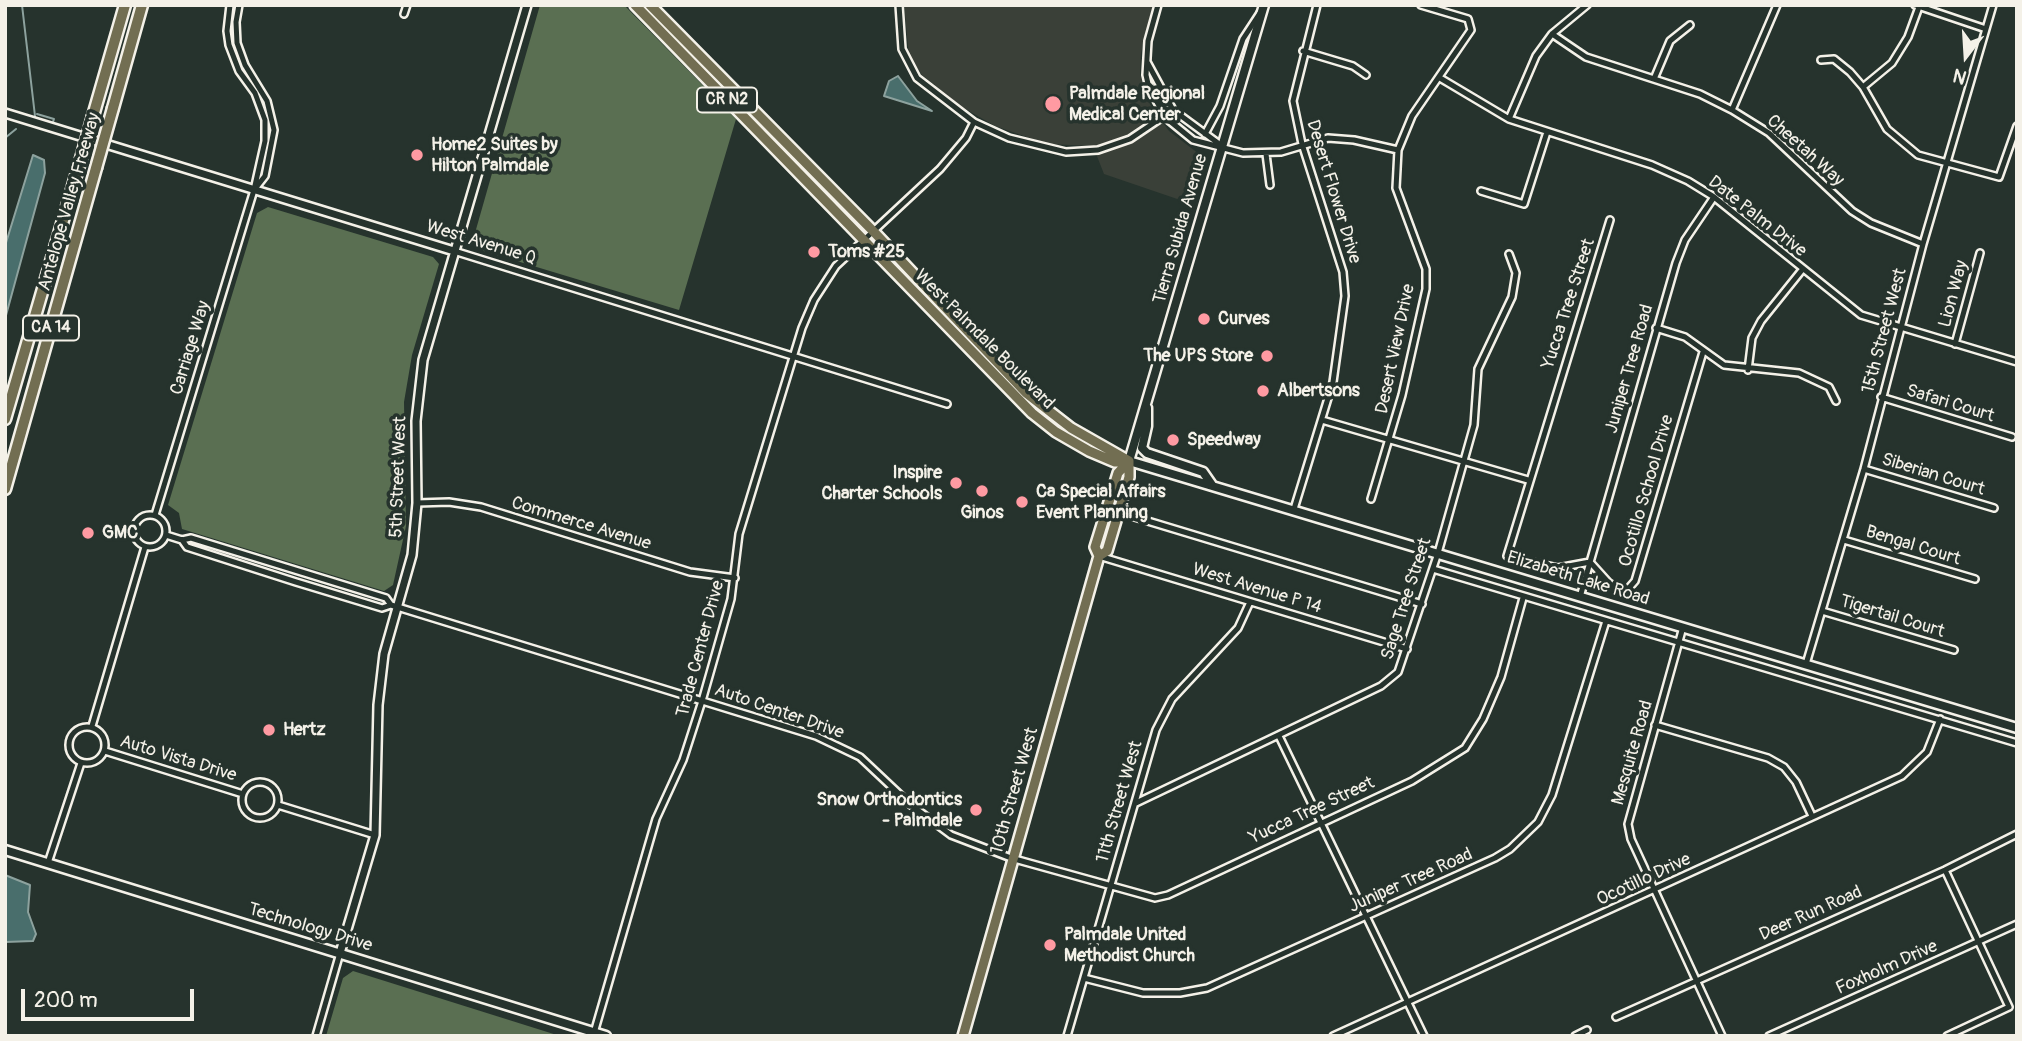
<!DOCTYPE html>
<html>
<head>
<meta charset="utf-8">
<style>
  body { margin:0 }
  #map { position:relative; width:2022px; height:1041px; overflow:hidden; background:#26332d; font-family:Pangolin,sans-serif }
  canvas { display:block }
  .frame { position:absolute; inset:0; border:7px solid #f4f1e8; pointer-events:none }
  .north { position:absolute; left:1931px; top:21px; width:70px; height:70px; -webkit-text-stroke:5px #26332d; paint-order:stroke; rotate:197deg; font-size:19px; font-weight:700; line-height:28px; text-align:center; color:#f4f1e8 }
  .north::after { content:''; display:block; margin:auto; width:24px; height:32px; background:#f4f1e8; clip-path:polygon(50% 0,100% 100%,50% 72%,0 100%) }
  .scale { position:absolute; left:21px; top:989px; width:173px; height:32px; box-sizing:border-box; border:4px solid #f4f1e8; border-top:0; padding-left:9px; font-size:21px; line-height:24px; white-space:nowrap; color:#f4f1e8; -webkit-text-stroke:5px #26332d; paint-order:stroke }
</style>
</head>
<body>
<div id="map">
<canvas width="2022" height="1041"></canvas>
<div class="frame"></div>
<div class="north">N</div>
<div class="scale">200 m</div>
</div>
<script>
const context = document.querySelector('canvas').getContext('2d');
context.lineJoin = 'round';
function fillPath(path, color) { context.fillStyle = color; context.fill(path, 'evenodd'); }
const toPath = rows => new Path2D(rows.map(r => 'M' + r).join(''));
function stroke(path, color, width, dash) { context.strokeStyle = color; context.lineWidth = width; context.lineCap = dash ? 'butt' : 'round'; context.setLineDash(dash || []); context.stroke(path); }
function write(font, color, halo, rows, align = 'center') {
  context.font = font + ' Pangolin,sans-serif'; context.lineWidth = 7; context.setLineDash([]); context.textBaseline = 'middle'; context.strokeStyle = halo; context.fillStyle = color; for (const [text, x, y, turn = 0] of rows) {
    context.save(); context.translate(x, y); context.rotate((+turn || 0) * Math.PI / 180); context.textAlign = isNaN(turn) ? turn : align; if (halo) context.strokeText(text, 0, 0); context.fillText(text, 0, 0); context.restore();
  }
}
fillPath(toPath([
  [904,5,1153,5,1141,53,1140,74,1148,101,1157,115,1169,131,1203,157,1189,203,1104,174,1093,146,1047,144,995,126,962,107,922,75,909,56]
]), '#3a4038');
fillPath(toPath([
  [540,5,624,5,736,119,679,310,477,249,473,240],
  [268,207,433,257,439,264,412,355,404,402,406,526,393,585,384,591,182,529,179,513,168,505,257,213],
  [353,971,560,1036,326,1036,343,978]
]), '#5a6f52');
const water = toPath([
  [898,76,917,101,932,111,884,96,889,81,898,76],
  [33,155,44,160,45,173,5,319,5,246,33,155],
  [5,875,30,885,28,912,36,934,33,941,5,942,5,875]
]);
fillPath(water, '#496e6c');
stroke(water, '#8da29e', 2);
stroke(toPath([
  [22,5,35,116],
  [37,114,54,119,53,122],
  [5,138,16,129]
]), '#8da29e', 2);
const minor = toPath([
  [239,5,236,22,237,43,245,65,267,101,274,130,265,176,254,190],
  [899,5,902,49,917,78,974,122,1009,138,1066,152,1098,150,1130,139,1173,110],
  [1158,5,1148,41,1146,75,1149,88,1166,118,1193,140,1243,153,1281,152,1328,138,1354,140,1398,150],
  [1915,5,1986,29],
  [404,14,407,5],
  [1552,34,1586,57,1700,94,1732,110,1769,133,1852,211,1871,223,1923,244],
  [1303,51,1353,66,1366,75],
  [1821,60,1834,59,1850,72,1863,87,1887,129,1918,155,1999,177,2017,126],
  [1147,62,1173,110,1222,146],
  [1440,78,1509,119,1652,165,1688,181,1714,197,1861,315,2017,362],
  [1654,79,1670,41,1690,25],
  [1863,87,1892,63,1908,37,1919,7],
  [1732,110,1777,5],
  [1509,119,1536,56,1552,34,1587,5],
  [1205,134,1220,106,1243,39,1260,13],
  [1266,154,1270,185],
  [1481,191,1524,204,1547,132],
  [1610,220,1507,556,1558,568,1590,562,1609,583,1618,589,1628,589,1635,581,1703,352],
  [454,251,947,404],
  [1656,328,1685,337,1724,365,1799,373,1829,387,1836,401],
  [1955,344,1980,253],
  [1748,370,1752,338,1761,321,1802,270],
  [1881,397,2012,437],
  [1322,420,1528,480],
  [1864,469,1994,508],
  [1371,499,1402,395,1426,289,1426,269,1396,188,1398,150,1412,116,1471,30,1468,19,1421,5],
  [417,503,449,502,481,507,690,572,735,578],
  [1294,509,1333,382,1345,296,1343,272,1302,144,1293,101,1317,5],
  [1118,512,1422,604],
  '134 531a16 16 0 1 1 32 0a16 16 0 1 1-32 0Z',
  [155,515,254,190,265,141,265,120,255,93,239,71,229,45,227,31,230,5],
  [166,535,182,540,191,538,386,598,391,605,816,736,860,757,911,805,951,835,1011,858,1155,898,1168,895,1412,781,1465,748,1483,719,1501,677,1523,598],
  [182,540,187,547,296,582,382,608,391,605],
  [1844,540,1975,579],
  [1099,556,1407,649],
  [1433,569,2017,743],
  [1580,597,1676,263,1685,240,1714,197],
  [1822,611,1954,650],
  [1683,627,1628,824,1631,839,1722,1036],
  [1806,664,1864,469,1923,244,1993,5],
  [1655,725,1768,758,1784,767,1796,782,1812,816],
  [92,726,145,547],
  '69 745a18 18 0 1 1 36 0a18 18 0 1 1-36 0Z',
  [1279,736,1424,1036],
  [105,751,243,794],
  '242 800a18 18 0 1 1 36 0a18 18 0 1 1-36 0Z',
  [1136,803,1381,686,1398,672,1438,553,1474,425,1478,369,1512,297,1516,273,1509,254],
  [278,805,375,835],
  [48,863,81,763],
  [1945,870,2009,1007,1947,1036],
  [1084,978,1143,993,1180,993,1207,988,1495,858,1510,849,1538,822,1552,795,1606,621],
  [1616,1017,1945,870,2017,834],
  [594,1033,656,819,683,760,702,701,731,599,739,534,802,328,814,300,836,266,940,169,966,138,974,122],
  [316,1036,340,953],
  [1067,1036,1156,730,1172,699,1238,628,1250,602],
  [1333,1036,1902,776,1927,752,1940,719],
  [1575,1036,1587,1030],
  [1769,1036,2017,924]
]);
const tertiary = toPath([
  [5,113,454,251],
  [340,953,375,835,378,705,384,654,412,555,417,503,416,421,423,360,527,5]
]);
const secondary = toPath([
  [1264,5,1129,461,2017,728],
  [1147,408,1147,426,1142,448,1147,453,1203,472,1212,485],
  [5,850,606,1036]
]);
const primary = toPath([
  [635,5,1032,413,1056,432,1089,451,1115,462,1129,461],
  [650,5,874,232,1026,393,1071,428,1129,461],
  [1099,556,1095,547,1118,473,1129,461],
  [963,1036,1099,556,1107,551,1129,477,1129,461]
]);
const motorway = toPath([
  [113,108,142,5],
  [93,116,125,5],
  [5,419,80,162],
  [5,489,96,168]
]);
stroke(minor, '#f4f1e8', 10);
stroke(tertiary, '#f4f1e8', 12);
stroke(secondary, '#f4f1e8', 13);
stroke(primary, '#f4f1e8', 14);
stroke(motorway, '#f4f1e8', 15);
stroke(minor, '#26332d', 5);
stroke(tertiary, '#26332d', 7);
stroke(secondary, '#26332d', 8);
stroke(primary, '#726e52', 9);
stroke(motorway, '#726e52', 10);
const motorwayBridge = toPath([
  [80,162,93,116],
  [96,168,113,108]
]);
stroke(motorwayBridge, '#f4f1e8', 15, []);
stroke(motorwayBridge, '#726e52', 10);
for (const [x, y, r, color] of [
  [1053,104,9,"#ff9aa2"],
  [417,155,7,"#ff9aa2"],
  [814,252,7,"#ff9aa2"],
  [1204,319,7,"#ff9aa2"],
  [1267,356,7,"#ff9aa2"],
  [1263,391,7,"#ff9aa2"],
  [1173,440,7,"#ff9aa2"],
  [956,483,7,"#ff9aa2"],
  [982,491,7,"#ff9aa2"],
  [1022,502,7,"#ff9aa2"],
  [88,533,7,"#ff9aa2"],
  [269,730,7,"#ff9aa2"],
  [976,810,7,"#ff9aa2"],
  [1050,945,7,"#ff9aa2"]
]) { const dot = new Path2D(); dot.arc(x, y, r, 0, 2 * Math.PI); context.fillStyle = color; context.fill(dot); stroke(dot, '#26332d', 2.5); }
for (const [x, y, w] of [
  [727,100,60],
  [51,328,56]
]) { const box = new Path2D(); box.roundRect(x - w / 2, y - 12.5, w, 25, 5); context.fillStyle = '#26332d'; context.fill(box); stroke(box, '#f4f1e8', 2); }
write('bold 16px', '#f4f1e8', null, [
  ["CR N2",727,100],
  ["CA 14",51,328]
]);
write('bold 18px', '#f4f1e8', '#26332d', [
  ["Palmdale Regional",1069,94],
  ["Medical Center",1069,115],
  ["Home2 Suites by",431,145],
  ["Hilton Palmdale",431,166],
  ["Toms #25",828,252],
  ["Curves",1218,319],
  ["The UPS Store",1253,356,"right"],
  ["Albertsons",1277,391],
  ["Speedway",1187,440],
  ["Inspire",942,473,"right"],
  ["Charter Schools",942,494,"right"],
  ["Ca Special Affairs",1036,492],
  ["Event Planning",1036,513],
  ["Ginos",982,513,"center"],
  ["GMC",102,533],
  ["Hertz",283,730],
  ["Snow Orthodontics",962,800,"right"],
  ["- Palmdale",962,821,"right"],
  ["Palmdale United",1064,935],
  ["Methodist Church",1064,956]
], 'left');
write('18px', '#f4f1e8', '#26332d', [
  ["Cheetah Way",1805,151,42],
  ["Desert Flower Drive",1333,192,73],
  ["Antelope Valley Freeway",70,202,-74],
  ["Date Palm Drive",1757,217,38],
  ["Tierra Subida Avenue",1181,229,-74],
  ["West Avenue Q",481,243,17],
  ["Lion Way",1954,294,-75],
  ["Yucca Tree Street",1569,304,-72],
  ["15th Street West",1885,331,-75],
  ["West Palmdale Boulevard",984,340,45],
  ["Carriage Way",191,348,-73],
  ["Desert View Drive",1396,349,-78],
  ["Juniper Tree Road",1630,369,-74],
  ["Safari Court",1950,404,17],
  ["Siberian Court",1933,475,17],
  ["5th Street West",399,477,-88],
  ["Ocotillo School Drive",1647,491,-74],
  ["Commerce Avenue",581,524,17],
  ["Bengal Court",1913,546,17],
  ["Elizabeth Lake Road",1578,579,17],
  ["West Avenue P 14",1257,589,17],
  ["Sage Tree Street",1407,599,-72],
  ["Tigertail Court",1892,617,17],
  ["Trade Center Drive",701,649,-75],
  ["Auto Center Drive",779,712,19],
  ["Mesquite Road",1633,753,-74],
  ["Auto Vista Drive",178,759,17],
  ["10th Street West",1015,791,-74],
  ["11th Street West",1120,802,-74],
  ["Yucca Tree Street",1312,811,-25],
  ["Ocotillo Drive",1644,880,-25],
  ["Juniper Tree Road",1411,881,-24],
  ["Deer Run Road",1811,914,-24],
  ["Technology Drive",310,928,17],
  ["Foxholm Drive",1887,968,-24]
]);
</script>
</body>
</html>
